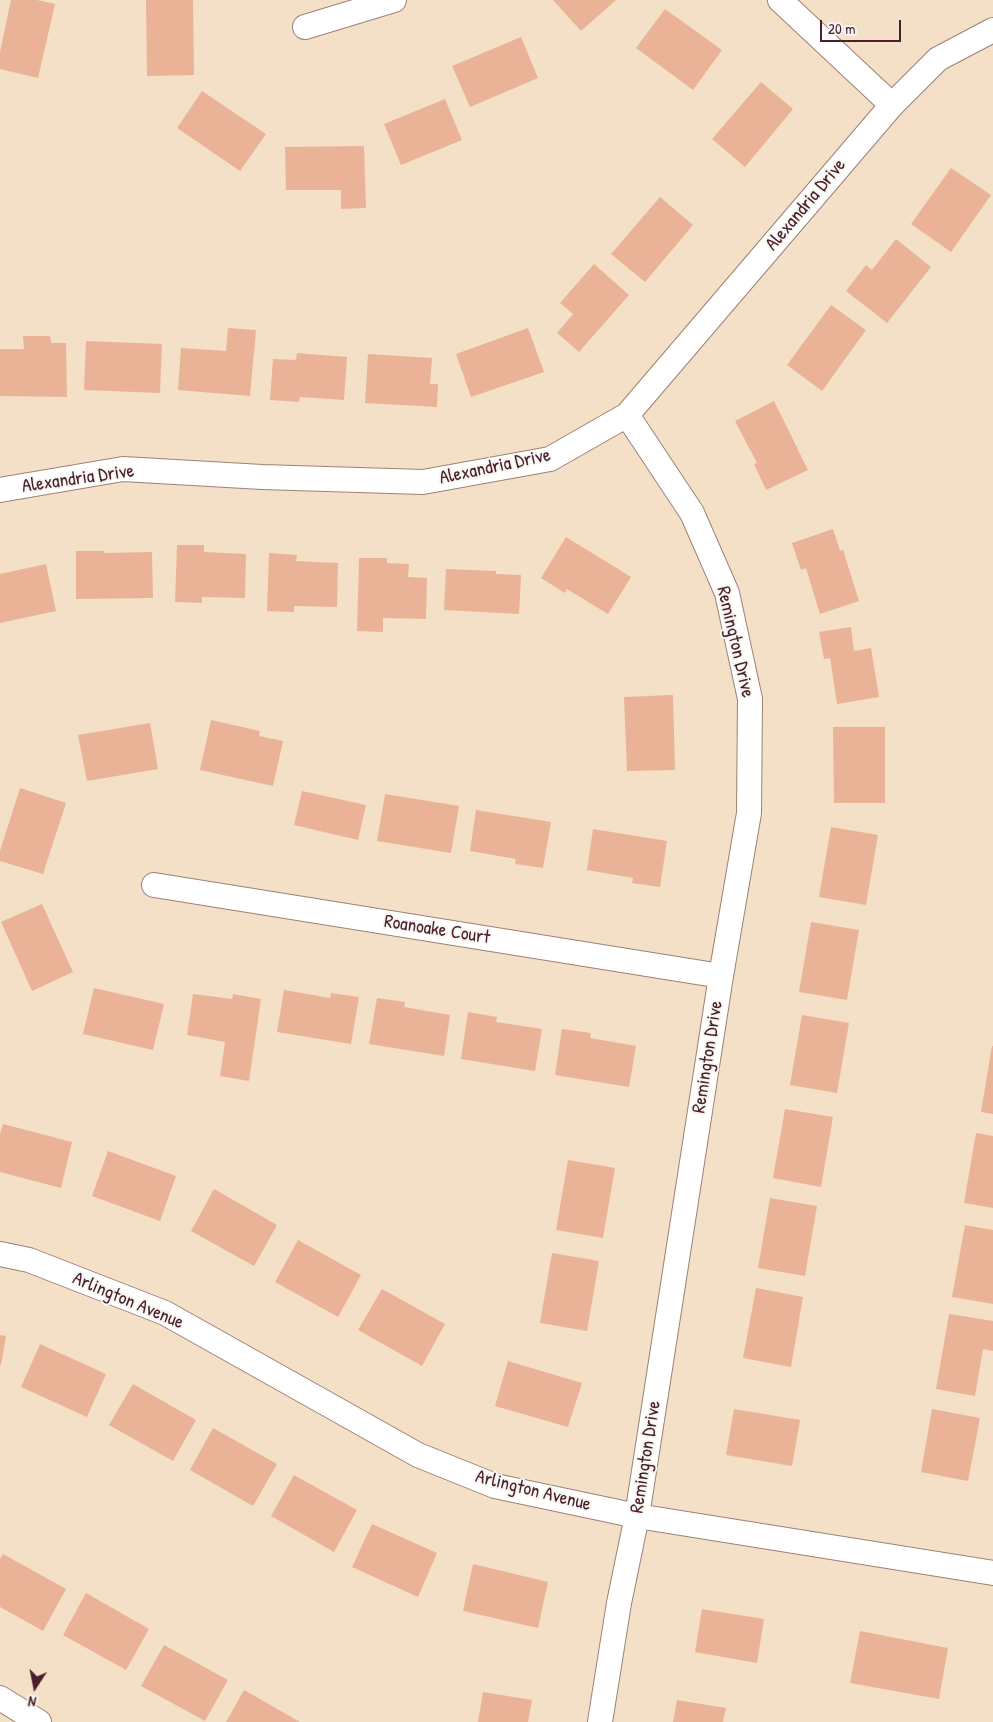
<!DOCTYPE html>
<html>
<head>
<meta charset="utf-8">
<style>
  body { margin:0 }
  #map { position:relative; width:993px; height:1722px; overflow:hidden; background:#f3e0c6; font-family:"Patrick Hand",sans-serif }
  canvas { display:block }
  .north { position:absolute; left:10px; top:1662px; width:50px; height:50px; -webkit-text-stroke:4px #f6f6f2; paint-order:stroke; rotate:191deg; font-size:14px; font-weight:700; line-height:20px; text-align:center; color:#4a1f2b }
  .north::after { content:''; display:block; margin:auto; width:18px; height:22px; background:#4a1f2b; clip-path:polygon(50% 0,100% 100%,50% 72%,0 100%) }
  .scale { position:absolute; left:820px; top:20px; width:81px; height:22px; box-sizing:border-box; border:2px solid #4a1f2b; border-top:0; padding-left:6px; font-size:15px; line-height:18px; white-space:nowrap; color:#4a1f2b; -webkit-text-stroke:4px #f6f6f2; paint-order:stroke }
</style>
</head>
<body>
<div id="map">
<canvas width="993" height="1722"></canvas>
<div class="north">N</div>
<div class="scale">20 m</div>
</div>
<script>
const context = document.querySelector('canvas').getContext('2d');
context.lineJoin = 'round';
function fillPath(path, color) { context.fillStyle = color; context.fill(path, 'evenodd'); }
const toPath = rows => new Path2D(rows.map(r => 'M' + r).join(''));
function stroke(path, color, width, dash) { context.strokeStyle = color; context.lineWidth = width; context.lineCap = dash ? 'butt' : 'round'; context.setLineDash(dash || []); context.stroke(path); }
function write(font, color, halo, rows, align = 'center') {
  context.font = font + ' "Patrick Hand",sans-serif'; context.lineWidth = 4; context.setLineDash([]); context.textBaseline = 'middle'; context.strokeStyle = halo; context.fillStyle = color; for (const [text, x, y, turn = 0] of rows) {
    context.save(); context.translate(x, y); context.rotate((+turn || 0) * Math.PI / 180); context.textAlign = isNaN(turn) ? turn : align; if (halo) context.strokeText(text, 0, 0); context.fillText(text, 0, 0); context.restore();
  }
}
fillPath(toPath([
  [11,0,37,0,55,4,38,78,0,69,0,52],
  [146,0,193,0,194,75,147,76],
  [553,0,616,0,581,31],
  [665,9,722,50,693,90,636,48],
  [521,37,538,78,470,107,452,66],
  [761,82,793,109,745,167,712,139],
  [202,91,266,134,240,171,177,128],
  [445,99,462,140,401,165,384,124],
  [364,146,366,208,341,209,341,190,286,190,285,147],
  [951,168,991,195,951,252,911,224],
  [660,197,693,225,645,282,611,254],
  [896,239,931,267,887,323,846,291,866,265,872,270],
  [594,264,629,295,579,352,557,333,573,314,560,303],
  [831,305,866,330,822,391,787,365],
  [228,328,256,330,250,396,178,390,181,348,226,351],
  [528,328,544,372,471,397,456,354],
  [23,336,50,336,51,343,66,343,67,397,0,396,0,349,24,349],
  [86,341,162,344,160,393,84,390],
  [297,353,347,357,344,400,300,397,299,402,270,400,273,359,296,360],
  [368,354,432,358,430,384,438,384,437,407,365,403],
  [774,401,808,470,766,490,754,464,757,463,735,421],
  [833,529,840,551,843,550,859,601,820,614,806,568,801,570,792,543],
  [566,537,631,577,608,614,567,589,565,593,541,578],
  [177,545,204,545,204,552,246,554,245,598,202,597,202,603,175,602],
  [76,551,104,551,104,553,152,552,153,598,76,599],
  [269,553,297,555,296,561,338,563,337,607,294,606,294,612,267,611],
  [359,558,387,558,387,563,409,564,408,577,427,578,426,619,383,618,383,632,357,631],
  [46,564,56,611,0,623,0,574],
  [446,569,496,571,496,574,521,575,519,614,444,610],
  [851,627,854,651,871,648,879,697,837,704,830,658,824,659,819,632],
  [673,695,675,770,627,771,624,697],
  [211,720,260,731,259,736,283,741,273,786,200,770],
  [150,723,158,769,87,781,78,735],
  [833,727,885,727,885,803,834,803],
  [20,788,66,803,43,874,0,861,0,851],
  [302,791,366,805,358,840,294,825],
  [385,794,459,806,451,853,377,841],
  [476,810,551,822,543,868,515,864,516,859,470,851],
  [831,827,878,835,866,905,819,897],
  [593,829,667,841,660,887,632,883,633,878,587,870],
  [42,904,73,972,32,991,1,922],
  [811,922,859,930,847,1000,799,992],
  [94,988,164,1004,153,1050,83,1034],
  [284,990,330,998,331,993,359,997,351,1044,277,1032],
  [193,994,232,999,233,994,261,999,249,1081,220,1076,225,1042,187,1035],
  [377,998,405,1002,404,1007,450,1015,444,1056,369,1044],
  [468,1012,497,1017,496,1022,542,1029,535,1071,461,1059],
  [802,1015,849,1023,837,1093,790,1085],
  [562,1029,591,1033,590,1038,636,1046,629,1087,555,1075],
  [992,1046,993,1046,993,1114,981,1112],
  [785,1109,833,1117,821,1187,773,1178],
  [3,1124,72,1142,61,1188,0,1172,0,1134],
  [976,1133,993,1136,993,1208,964,1203],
  [108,1151,176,1176,160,1221,92,1196],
  [568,1160,615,1168,603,1238,556,1230],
  [214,1189,277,1225,254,1266,191,1231],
  [770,1198,817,1206,805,1276,758,1268],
  [965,1225,993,1230,993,1304,952,1297],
  [298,1240,361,1275,338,1317,275,1282],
  [552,1253,599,1261,587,1331,540,1323],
  [756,1288,803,1297,791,1367,743,1358],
  [382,1289,445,1324,422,1366,358,1330],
  [949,1314,993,1321,993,1351,983,1349,975,1396,936,1389],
  [0,1335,6,1336,1,1365,0,1365],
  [40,1344,106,1374,87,1417,21,1387],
  [508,1361,582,1383,568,1427,495,1406],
  [133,1384,196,1420,173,1461,109,1425],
  [734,1409,800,1420,792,1466,726,1455],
  [932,1409,980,1418,968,1481,921,1472],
  [213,1428,277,1464,253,1506,190,1470],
  [294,1475,357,1510,334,1552,271,1516],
  [372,1524,437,1553,418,1597,352,1567],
  [3,1554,66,1589,43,1631,0,1607,0,1559],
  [473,1564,548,1582,538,1628,463,1611],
  [86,1593,149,1629,126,1670,63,1635],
  [702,1609,764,1619,757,1663,695,1652],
  [860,1631,948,1648,939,1699,850,1683],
  [164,1645,228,1680,205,1721,141,1686],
  [244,1690,300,1722,226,1722],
  [483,1692,532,1700,528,1722,478,1722],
  [677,1700,726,1708,723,1722,673,1722]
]), '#eab398');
const minor = toPath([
  [780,0,892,105],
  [305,27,394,0],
  [0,490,123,469,262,477,423,482,550,459,627,415,892,105,938,59,993,30],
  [154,885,721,976],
  [0,1254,29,1260,165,1313,418,1455,495,1486,637,1516,993,1573],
  [0,1698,39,1722],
  [600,1722,619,1603,637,1516,721,976,749,813,750,699,727,593,692,513,627,415]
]);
stroke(minor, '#9e8078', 26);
stroke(minor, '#fff', 24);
write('19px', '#4a1f2b', '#f6f6f2', [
  ["Alexandria Drive",806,205,-50],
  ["Alexandria Drive",495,467,-12],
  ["Alexandria Drive",78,479,-8],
  ["Remington Drive",735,642,77],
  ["Roanoake Court",437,930,9],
  ["Remington Drive",708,1057,-81],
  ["Arlington Avenue",128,1301,23],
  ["Remington Drive",646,1457,-81],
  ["Arlington Avenue",533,1491,14]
]);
</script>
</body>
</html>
